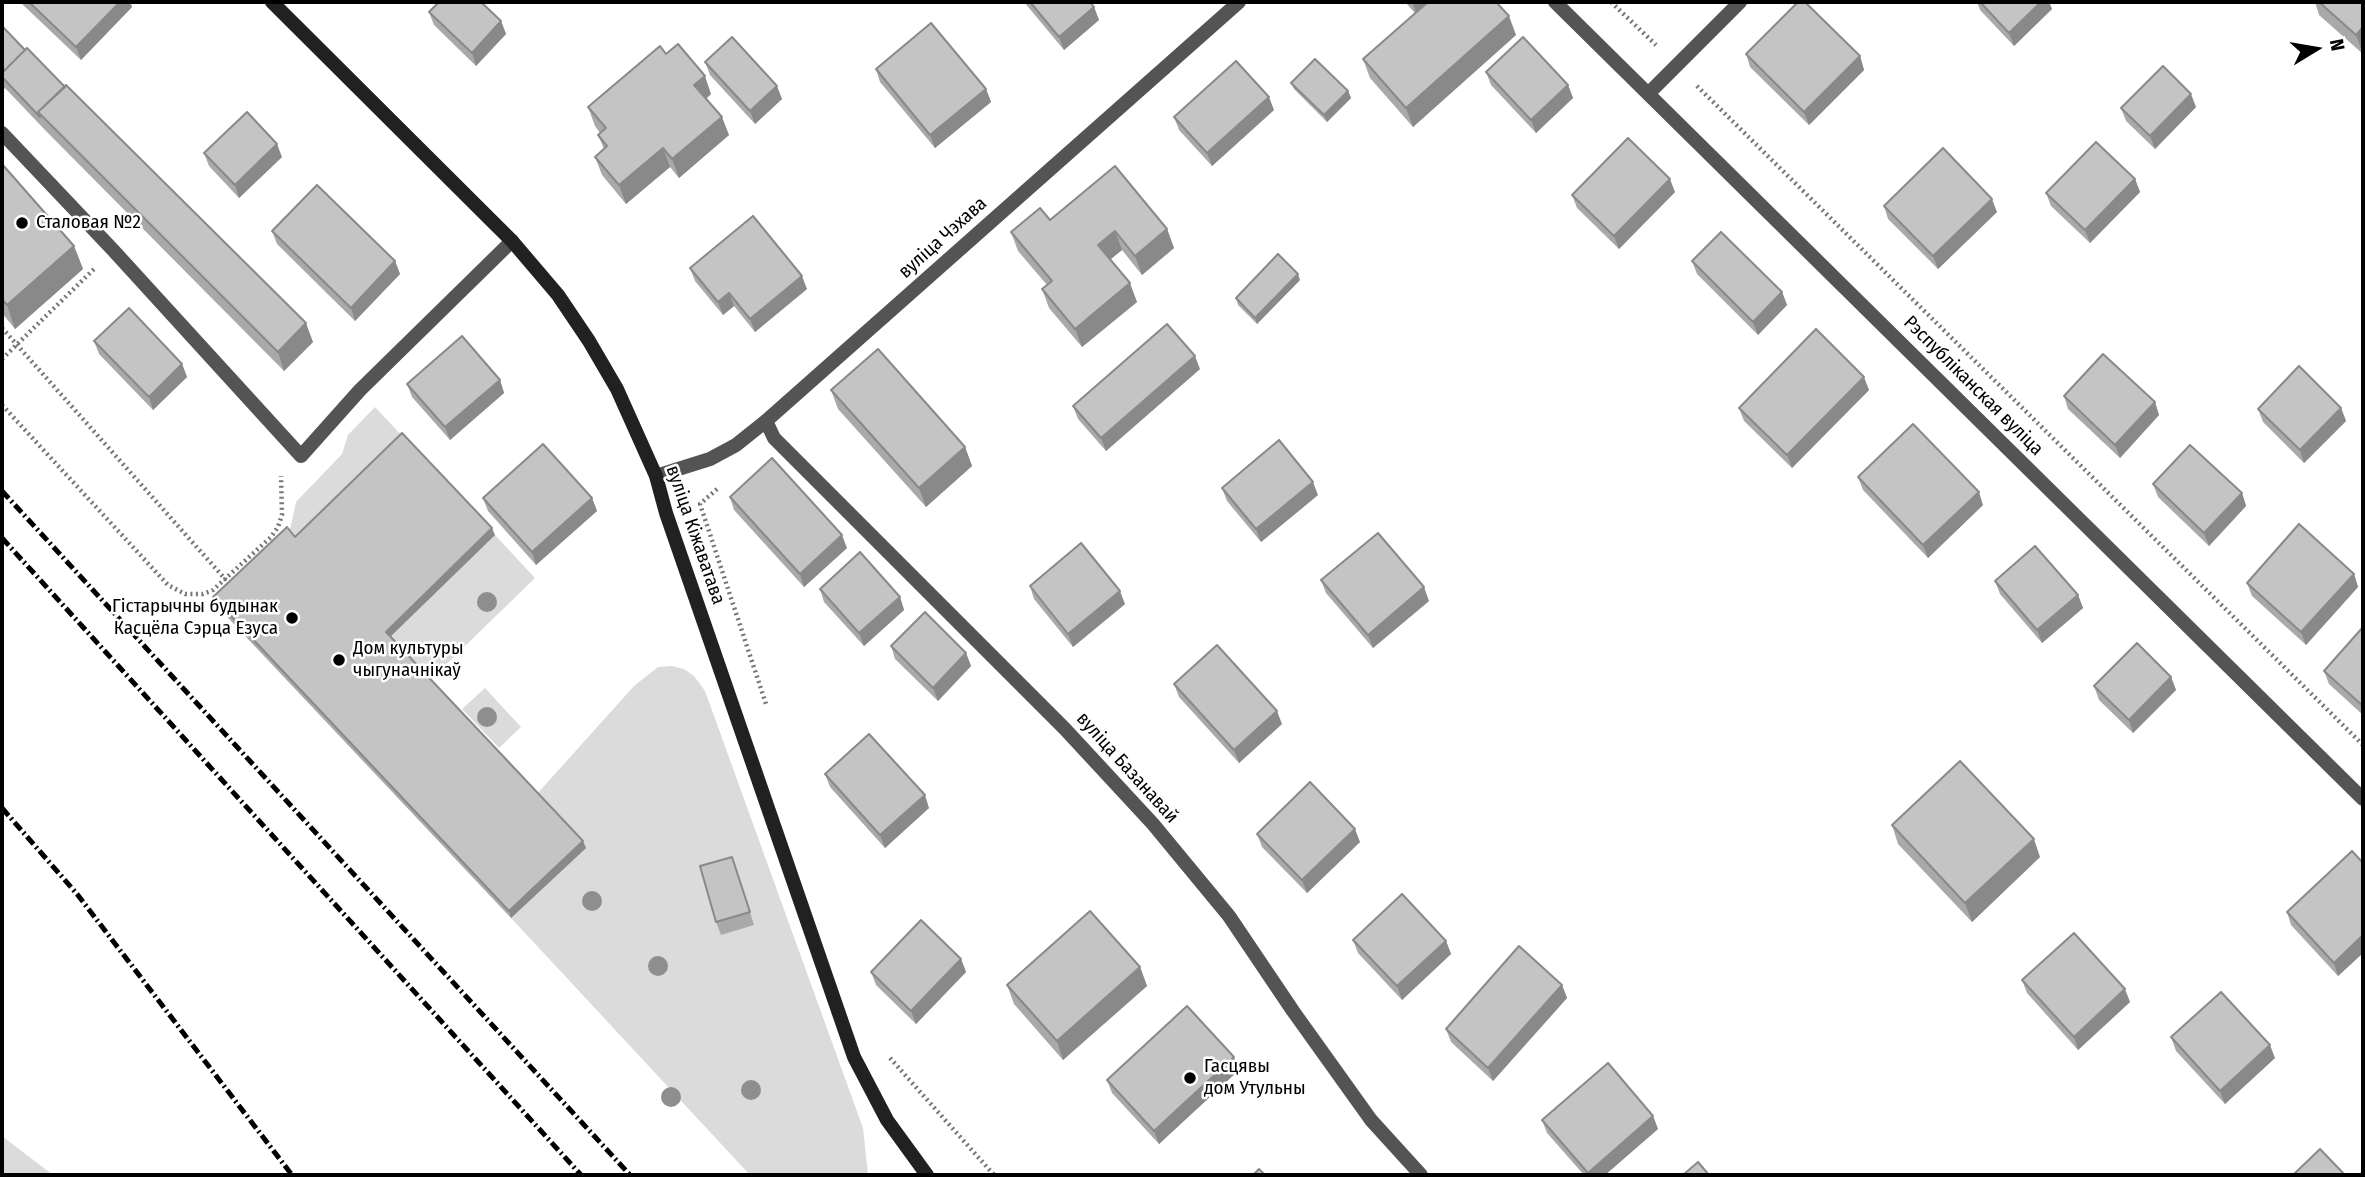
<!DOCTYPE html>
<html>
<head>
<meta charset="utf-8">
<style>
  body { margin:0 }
  #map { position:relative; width:2365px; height:1177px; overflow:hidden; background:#fff; font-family:"Fira Sans Condensed",sans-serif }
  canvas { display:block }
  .frame { position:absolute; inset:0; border:4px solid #000; pointer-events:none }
  .north { position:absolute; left:2281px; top:14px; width:70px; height:70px; -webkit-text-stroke:5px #fff; paint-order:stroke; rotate:79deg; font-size:19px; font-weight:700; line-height:28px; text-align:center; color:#000 }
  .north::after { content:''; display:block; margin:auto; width:24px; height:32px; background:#000; clip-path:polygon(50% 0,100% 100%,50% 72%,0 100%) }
</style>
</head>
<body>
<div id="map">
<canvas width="2365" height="1177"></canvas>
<div class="frame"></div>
<div class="north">N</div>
</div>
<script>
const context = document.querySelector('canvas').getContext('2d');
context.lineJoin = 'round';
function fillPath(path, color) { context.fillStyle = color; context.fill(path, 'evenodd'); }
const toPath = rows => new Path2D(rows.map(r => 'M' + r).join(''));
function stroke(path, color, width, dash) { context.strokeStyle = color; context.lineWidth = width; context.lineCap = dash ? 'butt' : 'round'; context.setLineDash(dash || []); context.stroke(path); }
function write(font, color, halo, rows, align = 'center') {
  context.font = font + ' "Fira Sans Condensed",sans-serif'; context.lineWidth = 5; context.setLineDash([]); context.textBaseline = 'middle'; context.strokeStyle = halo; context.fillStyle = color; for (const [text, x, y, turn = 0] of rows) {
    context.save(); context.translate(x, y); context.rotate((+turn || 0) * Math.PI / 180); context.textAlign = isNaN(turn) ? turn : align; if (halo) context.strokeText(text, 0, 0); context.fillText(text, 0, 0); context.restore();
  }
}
fillPath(toPath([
  [375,407,405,439,298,543,289,534,296,502,342,454,348,435],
  [495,535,535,578,429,681,389,638],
  [672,666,684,669,694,676,705,691,863,1128,868,1175,750,1175,511,918,585,848,536,795,634,686,658,667],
  [485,688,521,727,499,748,462,709],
  [2,1136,53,1175,2,1175]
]), '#dbdbdb');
stroke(toPath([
  [1611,2,1656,45],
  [1697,86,2363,745],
  [2,328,226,580],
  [2,359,94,269],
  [2,405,168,585,185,594,203,594,213,590,271,537,278,527,282,515,281,476],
  [717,489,700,504,766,704],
  [890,1058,994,1175]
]), '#767676', 4.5, [2, 3.5]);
stroke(toPath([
  [2,133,113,250,301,456,360,390,512,241]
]), '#545454', 14);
stroke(toPath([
  [1555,2,2363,799],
  [1649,93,1740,2],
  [766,421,774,438,1065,729,1153,824,1229,916,1293,1011,1371,1120,1421,1175],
  [656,476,710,459,736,445,766,421,1239,2]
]), '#545454', 14);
stroke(toPath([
  [272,2,512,241,558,295,589,341,617,389,656,476,666,513,854,1057,887,1120,927,1175]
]), '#212121', 14);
stroke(toPath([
  [2,491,630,1175],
  [2,538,581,1175],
  [2,808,77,894,292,1175]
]), '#000', 5, [10, 3.5, 2, 3.5]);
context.fillStyle = '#8e8e8e';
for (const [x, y] of [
  [487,602],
  [487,717],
  [592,901],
  [658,966],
  [751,1090],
  [671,1097]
]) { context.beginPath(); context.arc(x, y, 10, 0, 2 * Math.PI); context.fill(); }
fillPath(toPath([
  [20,2,130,2,132,7,81,60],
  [1024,2,1090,2,1094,7,1099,20,1064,50],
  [1405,2,1496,2,1516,35,1413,127,1370,78,1363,59,1415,13],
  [1977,2,2049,2,2052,9,2014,46,1980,10],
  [2315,2,2363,2,2363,54,2319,15],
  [429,12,501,21,506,34,476,66,434,25],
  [2,26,313,342,284,371,45,130,5,88,2,91],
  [666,54,711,94,706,99,729,135,679,178,670,167,626,204,602,175,595,157,604,149,598,135,600,133,595,126,588,107],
  [1746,54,1860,56,1864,70,1809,125,1750,67],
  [705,62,782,99,755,124,710,75],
  [876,69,986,89,991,102,935,148,880,82],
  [1486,72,1568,85,1573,98,1536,133,1491,85],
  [1291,83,1348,91,1351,98,1327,122,1294,89],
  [2196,107,2155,149,2126,121,2121,108],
  [1274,110,1212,166,1179,130,1174,117],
  [204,153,282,157,239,198,209,166],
  [2,164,74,246,83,269,15,329,2,313],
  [2135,179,2140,192,2090,243,2051,206,2046,193],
  [1675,192,1619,249,1577,208,1572,195],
  [1884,206,1997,212,1938,269,1888,219],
  [1050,220,1167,229,1174,248,1142,275,1122,250,1110,259,1137,302,1082,347,1049,308,1042,289,1047,285,1018,251,1011,232],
  [272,231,395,261,400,274,355,321,277,244],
  [1692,261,1782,292,1787,305,1758,335,1697,274],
  [690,268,807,289,755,332,734,306,723,315,695,281],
  [1300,280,1257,324,1238,305,1236,298],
  [94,341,182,364,187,377,153,410,99,354],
  [1200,369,1106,451,1078,419,1073,406],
  [500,380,504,393,450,440,412,397,407,384],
  [831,390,965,447,972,466,926,507,838,409],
  [1869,390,1792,468,1744,421,1739,408],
  [2064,396,2155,402,2159,415,2120,458,2068,409],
  [2341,408,2346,421,2304,463,2263,422,2258,409],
  [1858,477,1983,505,1928,558,1863,490],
  [2153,484,2242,493,2246,506,2209,546,2158,497],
  [1222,488,1318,495,1261,542,1227,501],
  [730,497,847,548,804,587,734,510],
  [483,498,592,498,597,511,536,565,488,511],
  [495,535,391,636,586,848,511,918,215,604,213,597,295,537],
  [2354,574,2358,587,2306,645,2252,596,2247,583],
  [1321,580,1429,601,1373,648,1326,593],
  [1995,581,2078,595,2083,608,2042,643,2000,594],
  [1030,586,1125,604,1073,647,1034,599],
  [820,589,900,597,904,610,864,646,824,602],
  [2363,627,2363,715,2329,684,2324,671],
  [891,646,966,653,971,666,938,701,895,659],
  [2171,677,2176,690,2133,733,2099,700,2094,686],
  [1174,684,1282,724,1239,763,1179,697],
  [825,774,929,808,885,848,830,787],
  [1892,825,2040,857,1972,922,1898,844],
  [1257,834,1360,842,1307,893,1262,847],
  [2363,863,2363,953,2338,976,2291,925,2287,912],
  [737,870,754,925,721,935,716,922],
  [1353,940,1446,941,1451,954,1402,1000,1358,953],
  [961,959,966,972,916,1024,876,985,871,972],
  [1140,967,1147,986,1063,1060,1014,1004,1007,985],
  [2022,980,2130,1002,2078,1050,2027,993],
  [1562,985,1567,998,1493,1081,1451,1042,1446,1029],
  [2171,1037,2275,1058,2225,1104,2176,1051],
  [1239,1070,1159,1144,1112,1093,1107,1080],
  [1653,1116,1658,1129,1605,1175,1584,1175,1547,1133,1542,1120]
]), '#a9a9a9');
fillPath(toPath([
  [120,2,130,2,132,7,81,60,76,47],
  [1412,2,1431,2,1417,15],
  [2041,2,2049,2,2052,9,2014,46,2009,33],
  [1094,7,1099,20,1064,50,1059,37],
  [1509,16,1516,35,1413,127,1406,108],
  [501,21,506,34,476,66,472,53],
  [2363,27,2363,54,2356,35],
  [1860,56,1864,70,1809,125,1804,112],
  [705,76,711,94,701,103,694,85],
  [1568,85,1573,98,1536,133,1531,120],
  [777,86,782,99,755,124,750,111],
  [986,89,991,102,935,148,930,135],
  [1348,91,1351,98,1327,122,1324,115],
  [2191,94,2196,107,2155,149,2150,136],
  [1269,97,1274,110,1212,166,1207,153],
  [722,117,729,135,679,178,672,159],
  [277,144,282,157,239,198,235,185],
  [663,148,670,167,626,204,619,185],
  [1670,179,1675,192,1619,249,1614,236],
  [2135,179,2140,192,2090,243,2085,230],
  [1992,199,1997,212,1938,269,1933,256],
  [1167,229,1174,248,1142,275,1135,256],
  [1115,231,1122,250,1105,264,1098,245],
  [74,246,83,269,15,329,7,305],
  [395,261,400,274,355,321,351,308],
  [1298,274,1300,280,1257,324,1255,318],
  [802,276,807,289,755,332,750,319],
  [1130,283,1137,302,1082,347,1075,329],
  [1782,292,1787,305,1758,335,1753,322],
  [729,293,734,306,723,315,718,302],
  [306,323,313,342,284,371,278,352],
  [1195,356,1200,369,1106,451,1101,438],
  [182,364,187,377,153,410,149,397],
  [1864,377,1869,390,1792,468,1787,455],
  [500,380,504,393,450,440,445,427],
  [2155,402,2159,415,2120,458,2115,445],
  [2341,408,2346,421,2304,463,2300,450],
  [965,447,972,466,926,507,919,488],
  [1313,482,1318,495,1261,542,1256,529],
  [1979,492,1983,505,1928,558,1923,545],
  [2242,493,2246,506,2209,546,2204,533],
  [592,498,597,511,536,565,532,552],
  [492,528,495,535,389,638,386,632],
  [842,535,847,548,804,587,800,574],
  [2354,574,2358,587,2306,645,2301,632],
  [1424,587,1429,601,1373,648,1368,635],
  [1120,591,1125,604,1073,647,1068,634],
  [2078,595,2083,608,2042,643,2037,630],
  [900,597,904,610,864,646,859,633],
  [966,653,971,666,938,701,933,688],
  [2171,677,2176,690,2133,733,2129,720],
  [1277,711,1282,724,1239,763,1234,750],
  [925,795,929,808,885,848,880,835],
  [1355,829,1360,842,1307,893,1302,880],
  [2034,839,2040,857,1972,922,1965,903],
  [583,841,586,848,511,918,509,911],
  [2363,935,2363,953,2338,976,2334,963],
  [1446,941,1451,954,1402,1000,1397,986],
  [961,959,966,972,916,1024,911,1011],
  [1140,967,1147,986,1063,1060,1057,1041],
  [1562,985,1567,998,1493,1081,1488,1068],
  [2125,989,2130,1002,2078,1050,2074,1037],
  [2270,1045,2275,1058,2225,1104,2220,1091],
  [1234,1057,1239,1070,1159,1144,1154,1131],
  [1653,1116,1658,1129,1605,1175,1589,1175,1588,1173]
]), '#898989');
const building = toPath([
  [29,2,120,2,76,47,29,2],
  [439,2,481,2,501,21,472,53,429,12,439,2],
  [1030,2,1090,2,1094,7,1059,37,1030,2],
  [1428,2,1496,2,1509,16,1406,108,1363,59,1428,2],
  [1798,2,1805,2,1860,56,1804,112,1746,54,1798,2],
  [1980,2,2041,2,2009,33,1980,2],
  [2319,2,2363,2,2363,27,2356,35,2319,2],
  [931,23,986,89,930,135,876,69,931,23],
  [2,26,25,50,2,73,2,26],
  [732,37,777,86,750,111,705,62,732,37],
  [1523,37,1568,85,1531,120,1486,72,1523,37],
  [678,44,705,76,694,85,722,117,672,159,663,148,619,185,595,157,607,146,598,135,606,128,588,107,660,46,666,54,678,44],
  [27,48,65,87,38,112,40,117,2,77,2,73,27,48],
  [1315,59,1348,91,1324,115,1291,83,1315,59],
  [1236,61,1269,97,1207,153,1174,117,1236,61],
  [2163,66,2191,94,2150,136,2121,108,2163,66],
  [66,85,306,323,278,352,38,112,66,85],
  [247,112,277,144,235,185,204,153,247,112],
  [1628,138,1670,179,1614,236,1572,195,1628,138],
  [2096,142,2135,179,2085,230,2046,193,2096,142],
  [1943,148,1992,199,1933,256,1884,206,1943,148],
  [2,164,74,246,7,305,2,299,2,164],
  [1115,166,1167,229,1135,256,1115,231,1098,245,1130,283,1075,329,1042,289,1052,281,1011,232,1040,208,1050,220,1115,166],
  [317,185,395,261,351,308,272,231,317,185],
  [753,216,802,276,750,319,729,293,718,302,690,268,753,216],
  [1721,232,1782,292,1753,322,1692,261,1721,232],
  [1278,254,1298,274,1255,318,1236,298,1278,254],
  [129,308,182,364,149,397,94,341,129,308],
  [1167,324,1195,356,1101,438,1073,406,1167,324],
  [1816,329,1864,377,1787,455,1739,408,1816,329],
  [462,336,500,380,445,427,407,384,462,336],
  [878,349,965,447,919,488,831,390,878,349],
  [2103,354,2155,402,2115,445,2064,396,2103,354],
  [2299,366,2341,408,2300,450,2258,409,2299,366],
  [1913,424,1979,492,1923,545,1858,477,1913,424],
  [402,433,492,528,386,632,583,841,509,911,213,597,287,527,295,537,402,433],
  [1279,440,1313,482,1256,529,1222,488,1279,440],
  [543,444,592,498,532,552,483,498,543,444],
  [2190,445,2242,493,2204,533,2153,484,2190,445],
  [772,458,842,535,800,574,730,497,772,458],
  [2299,524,2354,574,2301,632,2247,583,2299,524],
  [1378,533,1424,587,1368,635,1321,580,1378,533],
  [1081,543,1120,591,1068,634,1030,586,1081,543],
  [2035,546,2078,595,2037,630,1995,581,2035,546],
  [860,552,900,597,859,633,820,589,860,552],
  [925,612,966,653,933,688,891,646,925,612],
  [2363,627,2363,706,2324,671,2363,627],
  [2137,643,2171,677,2129,720,2094,686,2137,643],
  [1217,645,1277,711,1234,750,1174,684,1217,645],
  [869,734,925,795,880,835,825,774,869,734],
  [1960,761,2034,839,1965,903,1892,825,1960,761],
  [1310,782,1355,829,1302,880,1257,834,1310,782],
  [2352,851,2363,863,2363,935,2334,963,2287,912,2352,851],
  [732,857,750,912,716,922,700,866,732,857],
  [1402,894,1446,941,1397,986,1353,940,1402,894],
  [1090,911,1140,967,1057,1041,1007,985,1090,911],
  [921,920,961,959,911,1011,871,972,921,920],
  [2074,933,2125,989,2074,1037,2022,980,2074,933],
  [1519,946,1562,985,1488,1068,1446,1029,1519,946],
  [2221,992,2270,1045,2220,1091,2171,1037,2221,992],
  [1187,1006,1234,1057,1154,1131,1107,1080,1187,1006],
  [1608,1063,1653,1116,1588,1173,1542,1120,1608,1063],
  [2320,1149,2345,1175,2293,1175,2320,1149],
  [1698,1162,1709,1175,1683,1175,1698,1162],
  [1259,1169,1265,1175,1253,1175,1259,1169]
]);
fillPath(building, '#c4c4c4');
stroke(building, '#898989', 2);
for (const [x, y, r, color] of [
  [22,223,7,"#000"],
  [292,618,7,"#000"],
  [339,660,7,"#000"],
  [1190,1078,7,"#000"]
]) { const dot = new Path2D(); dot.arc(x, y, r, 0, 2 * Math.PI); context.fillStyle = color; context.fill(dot); stroke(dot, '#fff', 2.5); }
write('19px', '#000', '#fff', [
  ["Сталовая №2",36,223],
  ["Гістарычны будынак",278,607,"right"],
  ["Касцёла Сэрца Езуса",278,629,"right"],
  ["Дом культуры",353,649],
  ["чыгуначнікаў",353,671],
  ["Гасцявы",1204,1067],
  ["дом Утульны",1204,1089]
], 'left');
write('19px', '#000', '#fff', [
  ["вуліца Чэхава",943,238,-42],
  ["Рэспубліканская вуліца",1973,386,45],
  ["вуліца Кіжаватава",695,535,71],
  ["вуліца Базанавай",1127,768,48]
]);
</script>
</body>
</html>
